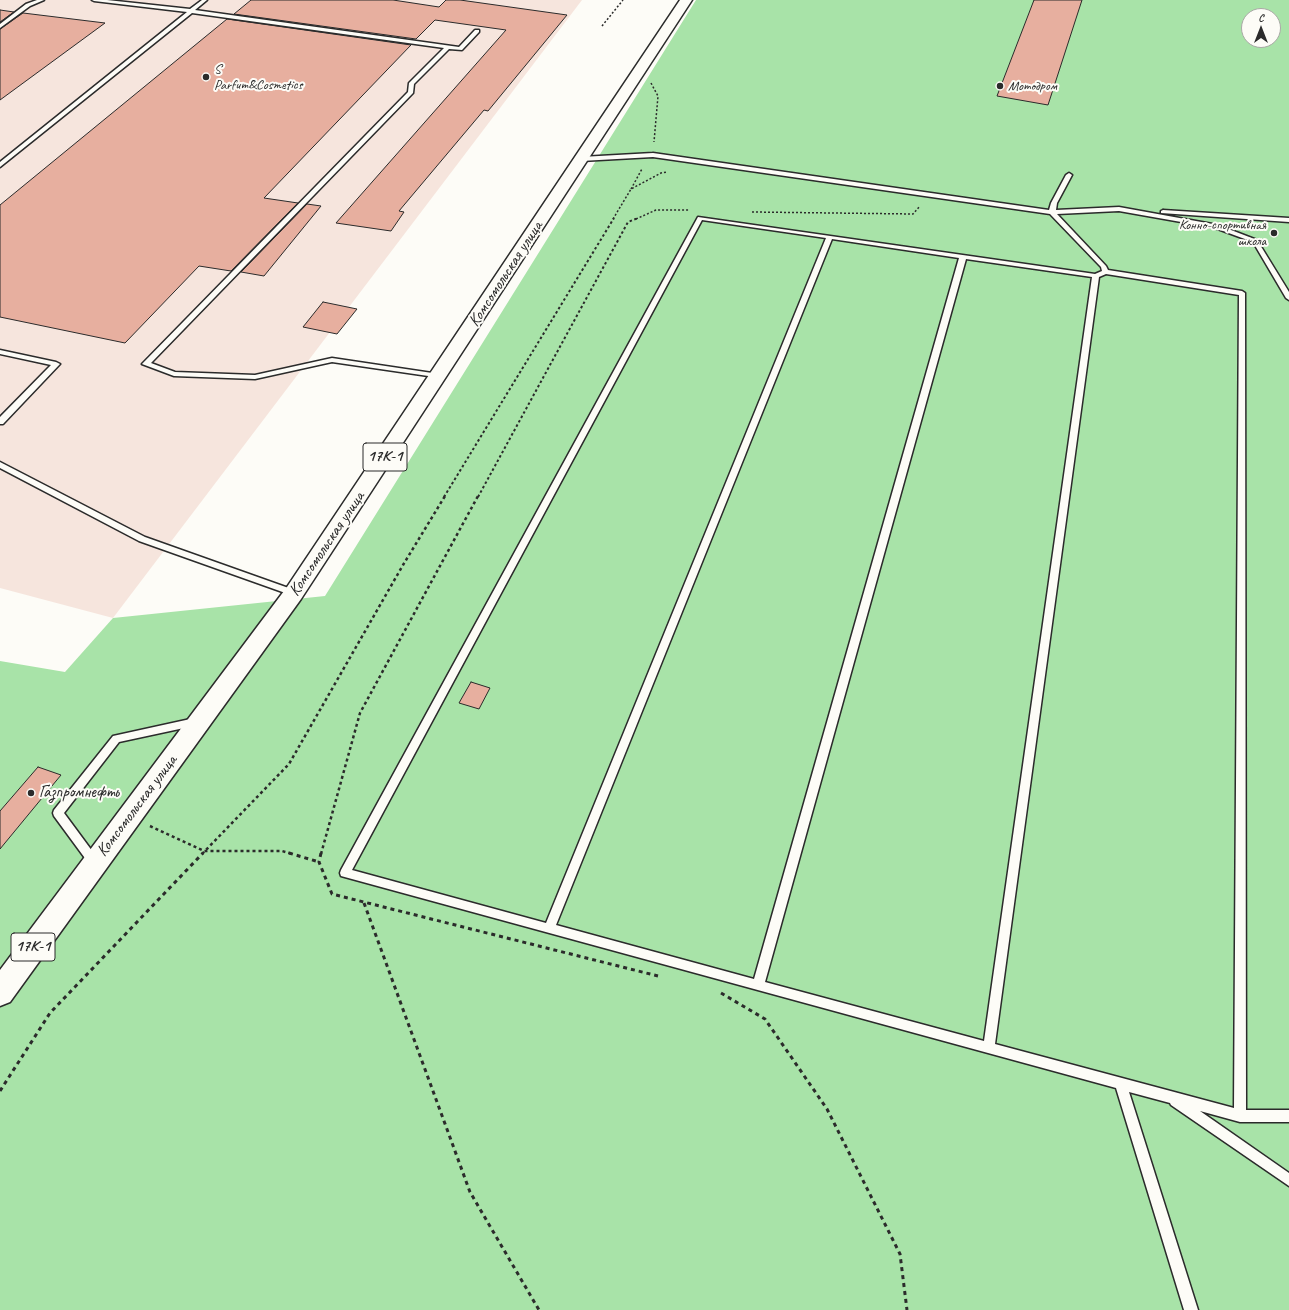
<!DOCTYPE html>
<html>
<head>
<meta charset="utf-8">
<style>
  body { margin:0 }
  #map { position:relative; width:1289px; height:1310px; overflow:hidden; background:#fdfcf7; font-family:Caveat,sans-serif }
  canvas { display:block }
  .north { position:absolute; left:1241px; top:8px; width:40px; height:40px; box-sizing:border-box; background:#fdfcf7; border:1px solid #a9a8a5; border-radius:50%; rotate:0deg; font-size:11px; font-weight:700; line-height:16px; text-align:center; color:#2b2b2b }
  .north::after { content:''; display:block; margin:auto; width:14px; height:18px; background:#2b2b2b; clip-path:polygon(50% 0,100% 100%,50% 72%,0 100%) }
</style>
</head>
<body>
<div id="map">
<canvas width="1289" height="1310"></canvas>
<div class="north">С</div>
</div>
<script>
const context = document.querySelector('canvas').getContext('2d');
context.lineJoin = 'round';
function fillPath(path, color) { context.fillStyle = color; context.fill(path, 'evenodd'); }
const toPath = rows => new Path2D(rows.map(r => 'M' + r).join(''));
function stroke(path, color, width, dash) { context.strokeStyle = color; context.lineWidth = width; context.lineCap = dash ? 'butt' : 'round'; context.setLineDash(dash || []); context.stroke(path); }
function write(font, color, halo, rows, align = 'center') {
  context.font = font + ' Caveat,sans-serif'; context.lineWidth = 4; context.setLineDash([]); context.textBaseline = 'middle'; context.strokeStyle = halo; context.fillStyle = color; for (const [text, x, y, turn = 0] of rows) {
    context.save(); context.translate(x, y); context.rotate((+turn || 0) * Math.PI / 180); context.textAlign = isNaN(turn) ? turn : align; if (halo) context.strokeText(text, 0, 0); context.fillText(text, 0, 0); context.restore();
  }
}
fillPath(toPath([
  [0,0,582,0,113,618,0,588]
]), '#f6e5dd');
fillPath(toPath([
  [696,0,1289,0,1289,1310,0,1310,0,661,65,672,113,618,325,596],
  [1249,16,1273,16,1273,40,1249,40]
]), '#a8e3a8');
const building = toPath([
  [251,0,393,0,439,7,446,0,460,0,567,15,488,111,484,110,399,211,404,212,391,231,336,223,506,30,435,20,416,39,234,14,251,0],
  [1034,0,1082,0,1048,105,997,96,1034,0],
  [0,10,14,12,0,22,0,10],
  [23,13,105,23,0,100,0,29,23,13],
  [227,19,411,45,264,198,298,203,231,271,199,266,125,343,0,317,0,205,227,19],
  [307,204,321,206,264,276,241,272,307,204],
  [323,302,357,309,337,334,303,327,323,302],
  [471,682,490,688,479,709,459,703,471,682],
  [38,767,61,775,0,849,0,811,38,767]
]);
fillPath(building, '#e7af9f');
stroke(building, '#2b2b2b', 1);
const service = toPath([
  [37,0,44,0,30,6,0,28,0,24,26,4,37,0],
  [92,0,107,0,190,9,202,0,207,0,195,10,459,47,475,30,479,30,479,32,462,50,449,49,414,84,413,93,151,363,175,372,255,375,332,358,439,374,442,374,442,378,332,362,255,379,174,376,142,364,408,92,409,83,444,48,192,13,0,167,0,162,187,12,94,1,92,0],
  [653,153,1049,210,1051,203,1066,175,1069,173,1072,175,1057,203,1056,210,1119,207,1218,225,1257,240,1289,292,1289,300,1286,298,1253,242,1215,228,1119,211,1057,214,1106,266,1108,270,1242,291,1245,293,1246,1110,1289,1110,1289,1122,1240,1122,1200,1111,1289,1173,1289,1186,1171,1105,1170,1103,1129,1092,1198,1310,1184,1310,1116,1088,341,876,340,873,341,870,698,217,1095,274,1102,271,1101,267,1050,214,653,157,581,161,578,159,581,157,653,153],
  [702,220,826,238,546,923,352,870,702,220],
  [832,239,959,258,754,979,556,925,832,239],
  [966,259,1092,277,984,1041,765,982,966,259],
  [1106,274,1239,295,1234,1108,995,1044,1099,277,1106,274],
  [1163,210,1289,218,1289,222,1161,213,1161,211,1163,210],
  [0,350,56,362,60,364,3,424,0,424,0,417,51,365,0,354,0,350],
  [0,462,145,537,297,591,298,593,297,595,291,595,139,541,0,468,0,462],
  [195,718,198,719,200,722,198,725,119,742,64,813,98,859,99,862,98,865,94,867,90,865,54,816,53,813,54,810,113,736,195,718]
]);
const primary = toPath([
  [680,0,692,0,301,599,10,1002,0,1006,0,970,287,587,680,0]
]);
stroke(service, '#2b2b2b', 3);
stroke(primary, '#2b2b2b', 3);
stroke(toPath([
  [602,26,623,0],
  [651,83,658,96,654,142],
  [631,189,642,169],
  [752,212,913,214,920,206],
  [613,219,631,189,661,173,667,172],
  [636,219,656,210,689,210]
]), '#2b2b2b', 1.5, [2, 2]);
stroke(toPath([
  [444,497,614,218],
  [478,497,628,222,638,218]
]), '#2b2b2b', 2, [2.5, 2.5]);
stroke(toPath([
  [150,826,204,851,282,851,293,854],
  [202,854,289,764,403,565,445,496],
  [321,854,360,713,478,496]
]), '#2b2b2b', 2.5, [3, 3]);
stroke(toPath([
  [289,853,319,862],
  [321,853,319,862,332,894,658,976],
  [364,903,470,1192,539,1310],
  [721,993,765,1019,827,1109,900,1254,907,1310],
  [0,1091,50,1013,203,853]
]), '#2b2b2b', 3, [4, 4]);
fillPath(service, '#fdfcf7');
fillPath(primary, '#fdfcf7');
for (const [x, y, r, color] of [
  [206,77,4,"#2b2b2b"],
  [1000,86,4,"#2b2b2b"],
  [1274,233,4,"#2b2b2b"],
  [31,793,4,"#2b2b2b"]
]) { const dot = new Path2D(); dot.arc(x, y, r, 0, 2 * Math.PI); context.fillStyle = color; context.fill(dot); stroke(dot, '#fdfcf7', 1.5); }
write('14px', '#2b2b2b', '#fdfcf7', [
  ["S",214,69],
  ["Parfum&Cosmetics",214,85],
  ["Мотодром",1008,86],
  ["Конно-спортивная",1266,225,"right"],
  ["школа",1266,241,"right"]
], 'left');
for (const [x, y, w] of [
  [385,457,44],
  [33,947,44]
]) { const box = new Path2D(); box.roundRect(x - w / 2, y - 14, w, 28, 3); context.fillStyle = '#fdfcf7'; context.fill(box); stroke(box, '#2b2b2b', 1); }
write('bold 16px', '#2b2b2b', null, [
  ["17К-1",385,457],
  ["17К-1",33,947]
]);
write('17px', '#2b2b2b', '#fdfcf7', [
  ["Комсомольская улица",506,274,-57],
  ["Комсомольская улица",327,544,-56],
  ["Комсомольская улица",137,806,-53]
]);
write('17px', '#2b2b2b', '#fdfcf7', [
  ["Газпромнефть",39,793]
], 'left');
</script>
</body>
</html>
